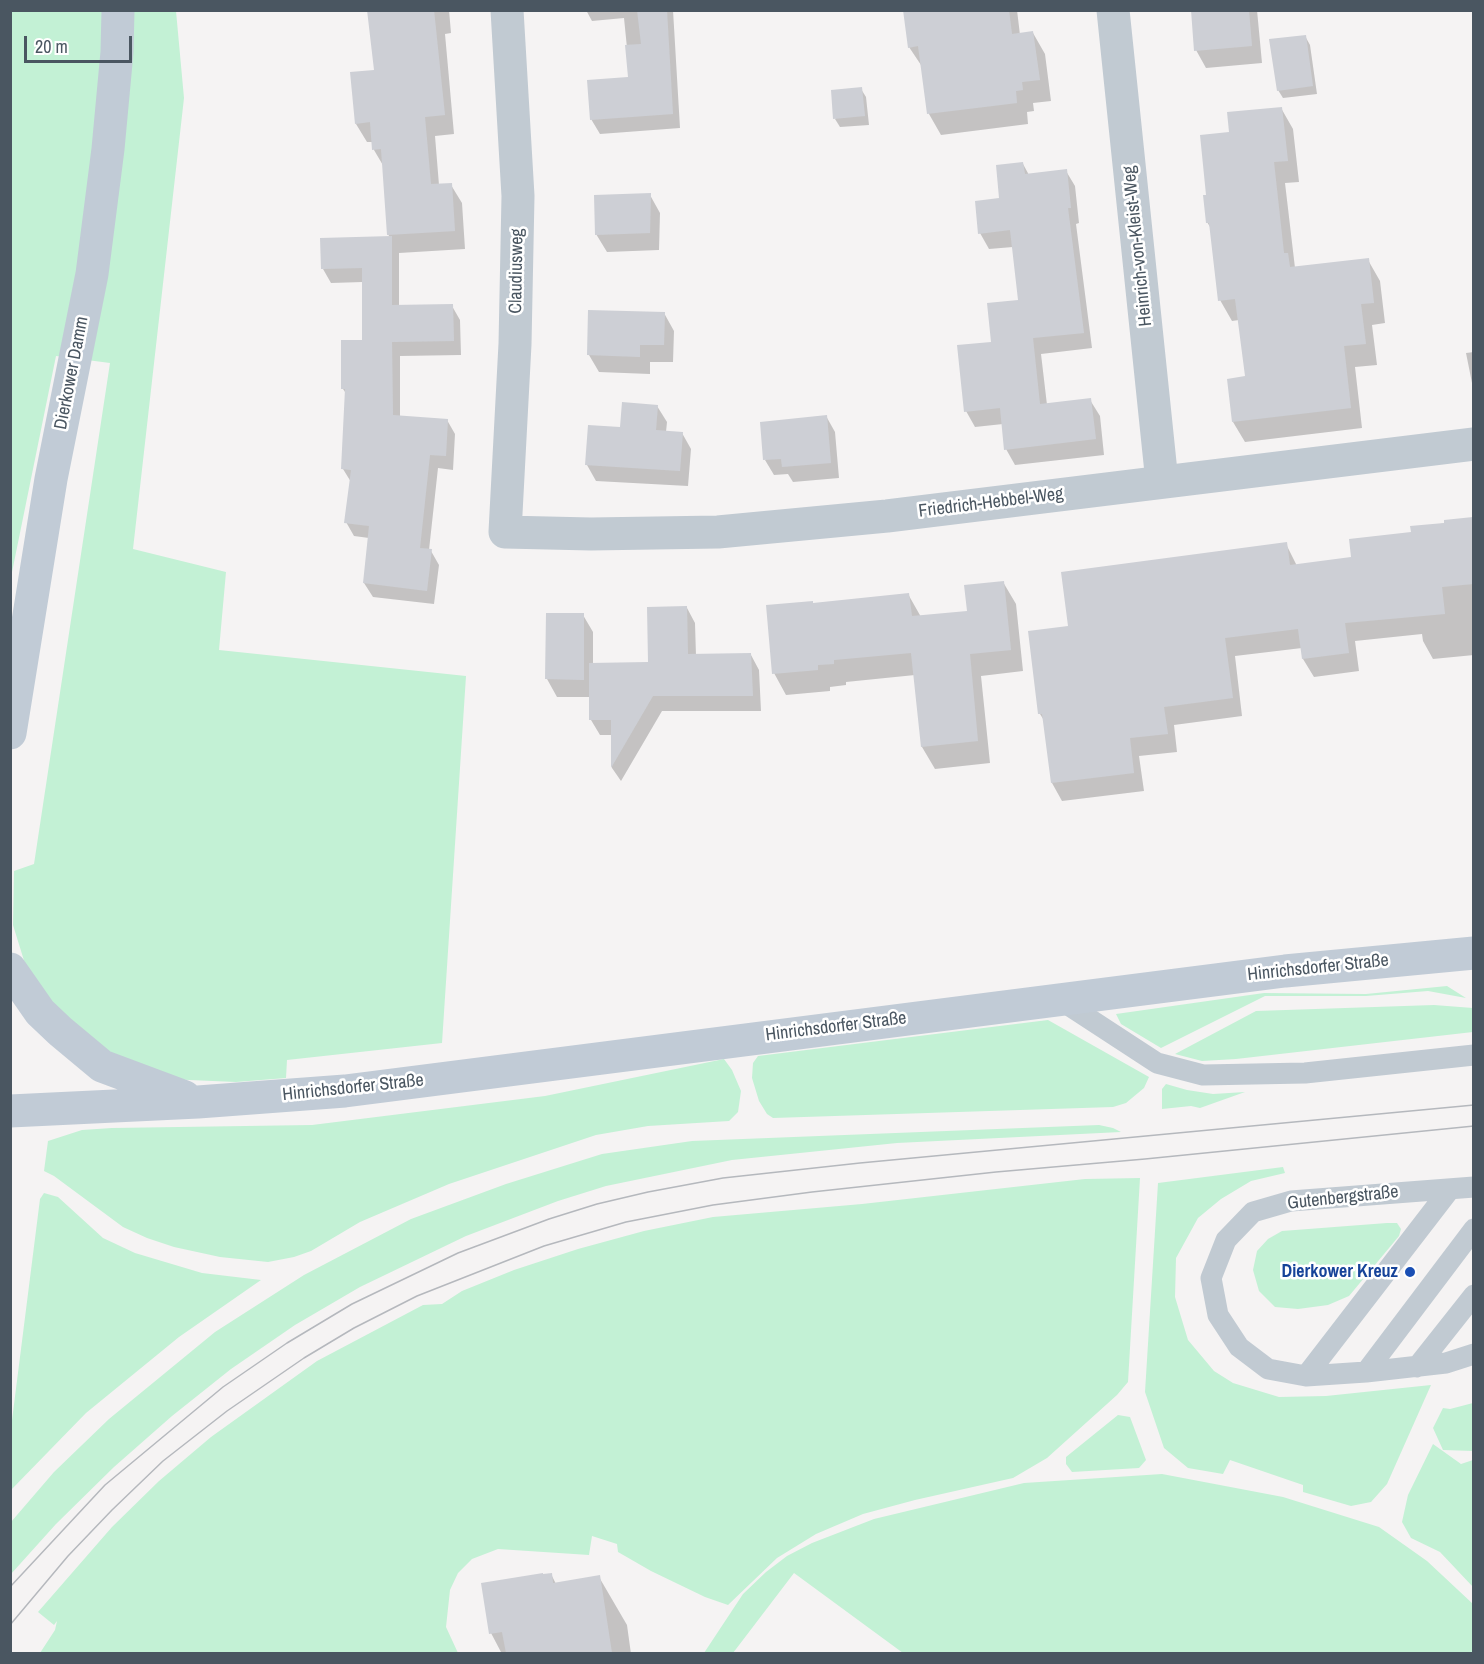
<!DOCTYPE html>
<html>
<head>
<meta charset="utf-8">
<style>
  body { margin:0 }
  #map { position:relative; width:1484px; height:1664px; overflow:hidden; background:#f5f3f3; font-family:"Archivo Narrow",sans-serif }
  canvas { display:block }
  .frame { position:absolute; inset:0; border:12px solid #4a5661; pointer-events:none }
  .scale { position:absolute; left:24px; top:36px; width:108px; height:27px; box-sizing:border-box; border:3px solid #4a5661; border-top:0; padding-left:8px; font-size:18px; line-height:21px; white-space:nowrap; color:#4a5661; -webkit-text-stroke:4px #fff; paint-order:stroke }
</style>
</head>
<body>
<div id="map">
<canvas width="1484" height="1664"></canvas>
<div class="frame"></div>
<div class="scale">20 m</div>
</div>
<script>
const context = document.querySelector('canvas').getContext('2d');
context.lineJoin = 'round';
function fillPath(path, color) { context.fillStyle = color; context.fill(path, 'evenodd'); }
const toPath = rows => new Path2D(rows.map(r => 'M' + r).join(''));
function stroke(path, color, width, dash) { context.strokeStyle = color; context.lineWidth = width; context.lineCap = dash ? 'butt' : 'round'; context.setLineDash(dash || []); context.stroke(path); }
function write(font, color, halo, rows, align = 'center') {
  context.font = font + ' "Archivo Narrow",sans-serif'; context.lineWidth = 5; context.setLineDash([]); context.textBaseline = 'middle'; context.strokeStyle = halo; context.fillStyle = color; for (const [text, x, y, turn = 0] of rows) {
    context.save(); context.translate(x, y); context.rotate((+turn || 0) * Math.PI / 180); context.textAlign = isNaN(turn) ? turn : align; if (halo) context.strokeText(text, 0, 0); context.fillText(text, 0, 0); context.restore();
  }
}
fillPath(toPath([
  [11,11,176,11,184,98,133,549,226,572,219,650,466,676,442,1043,287,1060,286,1078,236,1082,166,1079,121,1065,50,1004,26,967,13,925,14,871,34,864,110,363,56,356,11,577],
  [1447,986,1466,998,1428,991,1366,996,1265,996,1161,1048,1121,1024,1116,1014,1264,993,1366,994],
  [1434,1005,1473,1008,1473,1032,1236,1059,1202,1061,1175,1054,1256,1011],
  [1048,1020,1149,1077,1144,1088,1126,1103,1113,1107,773,1118,767,1114,759,1101,752,1078,753,1063,758,1056],
  [724,1059,732,1070,741,1091,738,1112,729,1121,648,1126,596,1135,449,1184,360,1222,311,1251,294,1257,268,1262,220,1257,174,1247,147,1238,123,1227,54,1176,44,1171,48,1141,82,1130,112,1128,312,1125,545,1096],
  [1166,1084,1187,1090,1213,1094,1245,1092,1200,1108,1191,1106,1162,1109,1162,1089],
  [1099,1125,1113,1128,1121,1132,897,1143,732,1160,606,1186,558,1201,466,1236,360,1287,295,1325,231,1369,172,1416,114,1467,56,1524,11,1574,11,1522,54,1472,109,1419,215,1332,304,1275,411,1219,506,1184,602,1154,692,1141],
  [1283,1167,1285,1173,1251,1181,1221,1199,1198,1218,1176,1258,1175,1297,1188,1340,1214,1371,1233,1383,1279,1397,1326,1396,1431,1385,1387,1484,1371,1502,1351,1506,1303,1492,1303,1485,1230,1460,1223,1474,1188,1468,1164,1448,1145,1392,1158,1183],
  [1140,1178,1128,1382,1117,1395,1047,1458,1013,1478,915,1500,863,1514,816,1534,777,1558,728,1605,705,1597,651,1571,618,1552,617,1544,592,1536,589,1555,498,1549,472,1559,458,1573,450,1590,446,1627,458,1653,40,1653,55,1630,57,1621,54,1625,38,1612,112,1527,159,1481,211,1437,317,1361,423,1305,442,1304,462,1291,514,1270,578,1249,644,1231,713,1217,862,1204,1085,1179],
  [44,1193,58,1197,103,1238,135,1253,202,1273,261,1280,179,1337,86,1413,11,1490,11,1428,40,1199],
  [1387,1223,1397,1223,1401,1229,1399,1236,1349,1296,1328,1305,1298,1309,1275,1307,1259,1291,1253,1270,1257,1251,1268,1239,1282,1231],
  [1473,1403,1473,1451,1443,1450,1433,1428,1443,1408,1450,1409],
  [1118,1415,1130,1417,1146,1460,1139,1468,1072,1472,1066,1464,1066,1457],
  [1433,1444,1461,1464,1473,1460,1473,1587,1440,1552,1411,1538,1402,1522,1408,1495],
  [1162,1474,1283,1497,1379,1527,1427,1561,1473,1604,1473,1653,903,1653,794,1573,733,1653,704,1653,743,1594,766,1572,787,1556,812,1543,874,1519,1024,1483]
]), '#c3f1d5');
fillPath(toPath([
  [368,10,449,10,451,33,445,34,454,134,435,136,439,185,451,185,462,203,465,249,399,253,399,306,452,306,460,320,461,355,400,356,400,417,447,420,455,434,453,470,438,468,429,550,431,551,439,565,434,604,373,597,364,583,369,538,354,536,346,522,351,482,343,469,347,395,343,389,364,341,363,282,331,283,323,269,390,238,388,234,384,167,374,150,373,142,367,142,356,124,375,71],
  [586,10,673,10,680,128,600,134,591,119,630,78,624,18,592,21],
  [904,10,1017,10,1020,35,1033,33,1045,54,1051,101,1033,103,1034,111,1027,112,1028,124,941,135,929,114,923,68,909,47],
  [1203,10,1257,10,1262,63,1206,68,1196,50],
  [1305,36,1310,45,1317,94,1283,98,1278,90],
  [861,89,866,97,869,125,840,127,835,119],
  [1281,108,1293,129,1299,182,1285,183,1295,268,1368,260,1380,281,1385,323,1372,325,1377,365,1355,367,1362,428,1245,442,1233,422,1246,378,1239,320,1232,321,1220,300,1212,230,1207,222,1207,196,1231,133],
  [1023,164,1029,175,1066,171,1075,186,1079,223,1076,224,1092,348,1041,354,1047,405,1090,400,1100,416,1104,455,1015,465,1006,449,1003,424,975,427,966,411,993,343,1019,301,1013,247,989,249,980,233],
  [650,195,660,213,659,250,607,252,596,234],
  [664,313,674,331,673,362,650,362,650,374,599,372,589,355],
  [1474,352,1474,393,1466,353],
  [657,406,667,422,666,432,682,433,691,449,688,486,596,481,587,465,622,429],
  [826,416,835,432,839,478,793,482,788,474,774,475,765,460],
  [1474,519,1474,655,1433,659,1423,641,1422,634,1355,641,1359,671,1314,677,1303,659,1302,648,1235,656,1242,716,1174,725,1177,752,1139,756,1144,791,1062,801,1052,783,1045,722,1040,714,1069,628,1286,544,1297,566,1353,559,1413,534,1412,528],
  [1003,582,1016,604,1023,671,981,676,990,763,935,769,922,747,915,675,846,682,846,685,830,687,830,691,786,695,774,673,814,605,908,594,921,617,968,612],
  [687,608,695,623,696,656,751,655,759,670,761,711,662,711,621,781,612,768,612,735,600,735,591,720,591,697,557,697,547,679,583,615,593,632,593,664,650,664],
  [551,1574,556,1584,599,1577,627,1625,631,1654,502,1654,491,1633]
]), '#0003');
fillPath(toPath([
  [367,10,434,10,445,115,425,117,431,184,452,183,455,231,387,235,381,149,372,150,370,122,355,124,350,72,374,70],
  [637,10,667,10,673,114,590,120,587,80,628,77,625,45,641,44],
  [903,10,1009,10,1012,34,1033,31,1040,80,1022,82,1023,90,1016,91,1017,103,927,114,918,46,908,48],
  [1191,10,1249,10,1252,46,1194,51],
  [1306,35,1313,86,1277,91,1269,39],
  [862,87,865,116,833,119,831,90],
  [1282,107,1288,161,1274,162,1284,253,1288,253,1290,267,1369,258,1374,303,1361,304,1366,344,1344,346,1351,408,1232,422,1227,379,1245,376,1235,299,1218,301,1209,223,1206,223,1203,195,1206,195,1200,135,1229,132,1227,112],
  [1023,162,1025,174,1067,169,1071,208,1068,208,1084,333,1033,338,1040,404,1091,398,1096,439,1004,450,1000,408,964,412,957,345,991,342,987,303,1018,300,1010,230,978,234,975,201,999,198,996,165],
  [651,193,650,233,595,235,594,195],
  [392,236,392,305,453,304,454,341,392,342,393,415,448,419,446,456,430,455,420,548,432,549,427,591,363,583,369,526,344,523,351,470,341,469,345,389,341,389,341,340,362,340,362,268,321,269,320,238],
  [588,310,665,312,664,345,640,345,640,357,587,355],
  [622,402,658,405,656,430,683,432,680,471,585,465,588,425,620,427],
  [827,415,831,463,782,467,781,459,763,460,760,422],
  [1473,517,1473,584,1442,587,1445,614,1345,623,1349,653,1302,659,1298,629,1225,638,1233,698,1164,707,1168,734,1130,738,1134,773,1051,783,1042,714,1038,714,1028,631,1068,626,1061,572,1287,542,1290,565,1351,557,1349,539,1411,532,1410,526,1444,523,1444,520],
  [1004,581,1011,650,970,654,978,741,921,747,911,653,834,660,834,664,818,665,818,670,772,674,766,605,813,601,813,603,909,593,912,616,967,611,964,585],
  [687,606,688,654,751,653,753,696,653,696,611,768,611,720,589,720,589,663,648,662,647,607],
  [546,613,584,613,584,680,545,679],
  [543,1573,543,1574,552,1573,553,1583,600,1575,612,1653,506,1653,502,1632,489,1634,481,1583]
]), '#cdcfd5');
stroke(toPath([
  [1059,999,1157,1063,1203,1075,1305,1073,1474,1055],
  [1474,1187,1291,1201,1253,1212,1226,1240,1211,1278,1218,1315,1239,1347,1268,1369,1306,1376,1366,1372,1446,1363,1474,1354],
  [1417,1367,1474,1295],
  [1366,1372,1474,1229],
  [1306,1376,1450,1189]
]), '#c1cad2', 21);
stroke(toPath([
  [507,10,518,196,515,344,505,532,591,534,718,532,887,516,1474,444],
  [1113,10,1162,482]
]), '#c1cad2', 33);
stroke(toPath([
  [10,733,51,479,92,274,108,149,117,52,118,10],
  [10,969,40,1012,60,1031,102,1066,185,1097],
  [10,1111,198,1102,345,1091,1285,971,1474,953]
]), '#c1cbd6', 33);
stroke(toPath([
  [10,1587,105,1485,223,1387,287,1343,352,1304,458,1253,549,1219,597,1204,648,1192,723,1178,860,1163,1474,1105],
  [10,1625,68,1556,112,1510,163,1461,227,1411,304,1358,354,1328,417,1296,544,1246,626,1222,713,1205,812,1192,996,1172,1145,1159,1474,1126]
]), '#b5b8bd', 1.5);
for (const [x, y, r, color] of [
  [1410,1272,6,"#1a4fb4"]
]) { const dot = new Path2D(); dot.arc(x, y, r, 0, 2 * Math.PI); context.fillStyle = color; context.fill(dot); stroke(dot, '#fff', 2); }
write('18px', '#4a5661', '#fff', [
  ["Heinrich-von-Kleist-Weg",1138,246,-96],
  ["Claudiusweg",517,271,-89],
  ["Dierkower Damm",72,373,-79],
  ["Friedrich-Hebbel-Weg",991,503,-7],
  ["Hinrichsdorfer Straße",1318,968,-6],
  ["Hinrichsdorfer Straße",836,1027,-7],
  ["Hinrichsdorfer Straße",353,1088,-6],
  ["Gutenbergstraße",1343,1198,-6]
]);
write('bold 18px', '#164399', '#fff', [
  ["Dierkower Kreuz",1398,1272]
], 'right');
</script>
</body>
</html>
